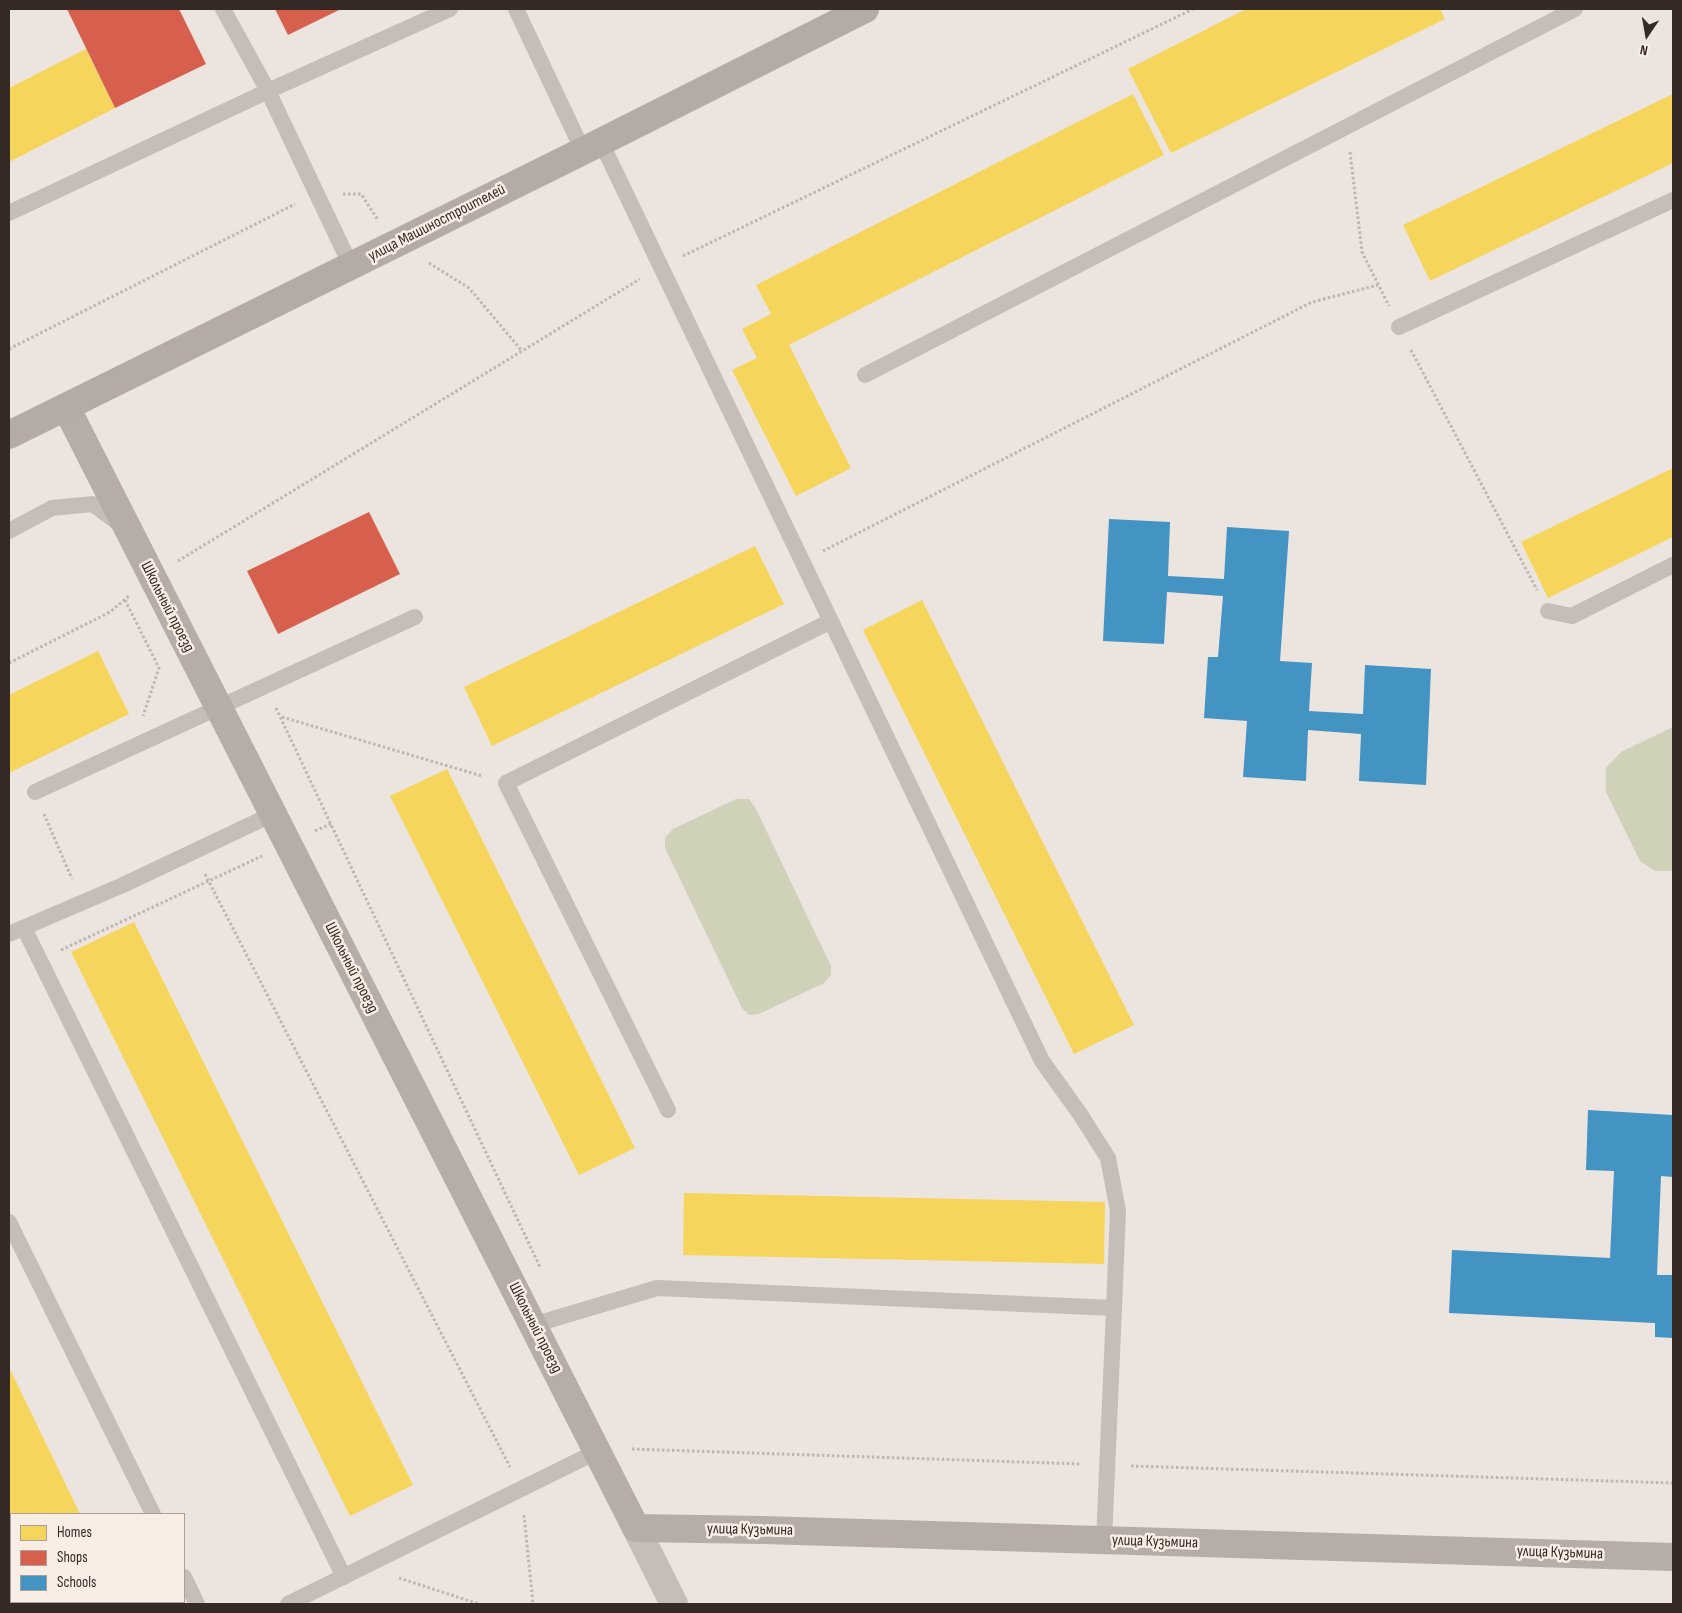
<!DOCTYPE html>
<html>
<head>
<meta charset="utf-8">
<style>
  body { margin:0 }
  #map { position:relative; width:1682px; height:1613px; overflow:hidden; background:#ece4df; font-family:"Sofia Sans Condensed",sans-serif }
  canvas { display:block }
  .frame { position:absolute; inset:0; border:10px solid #352926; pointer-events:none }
  .legend { position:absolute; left:10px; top:1513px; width:175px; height:90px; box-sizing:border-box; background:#f9eee5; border:1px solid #ab9f99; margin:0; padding:6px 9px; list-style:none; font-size:15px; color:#352926 }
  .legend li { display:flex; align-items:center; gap:10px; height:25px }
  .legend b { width:25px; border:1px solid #ab9f99 }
  .north { position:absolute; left:1622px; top:10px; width:50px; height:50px; -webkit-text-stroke:4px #f9eee5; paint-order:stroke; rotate:192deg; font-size:14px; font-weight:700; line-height:20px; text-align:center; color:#352926 }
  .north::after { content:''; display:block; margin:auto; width:18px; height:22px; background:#352926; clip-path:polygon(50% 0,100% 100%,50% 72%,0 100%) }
</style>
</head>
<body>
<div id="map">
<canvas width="1682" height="1613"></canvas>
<div class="frame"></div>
<ul class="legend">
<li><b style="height:14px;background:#f6d55c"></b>Homes</li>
<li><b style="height:14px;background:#d6604d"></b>Shops</li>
<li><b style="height:14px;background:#4393c3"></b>Schools</li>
</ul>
<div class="north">N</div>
</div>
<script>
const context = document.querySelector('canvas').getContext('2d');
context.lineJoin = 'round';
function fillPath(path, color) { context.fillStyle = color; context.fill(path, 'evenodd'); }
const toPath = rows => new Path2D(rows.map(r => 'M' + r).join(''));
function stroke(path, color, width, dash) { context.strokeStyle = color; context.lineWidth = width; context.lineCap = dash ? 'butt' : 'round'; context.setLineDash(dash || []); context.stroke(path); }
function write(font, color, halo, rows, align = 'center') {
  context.font = font + ' "Sofia Sans Condensed",sans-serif'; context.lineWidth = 5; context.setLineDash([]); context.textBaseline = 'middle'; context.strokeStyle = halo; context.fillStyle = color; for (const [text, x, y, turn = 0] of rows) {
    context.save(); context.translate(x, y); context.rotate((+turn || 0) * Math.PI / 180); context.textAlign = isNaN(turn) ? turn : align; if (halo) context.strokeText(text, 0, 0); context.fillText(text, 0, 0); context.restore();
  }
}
fillPath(toPath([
  [1673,727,1673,871,1655,871,1640,861,1606,792,1606,768,1621,752],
  [736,799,749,799,756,809,831,966,831,975,824,983,759,1014,749,1015,742,1008,665,848,665,838,673,829]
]), '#cfd1b8');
fillPath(toPath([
  [1246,9,1440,9,1445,19,1171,153,1128,69],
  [86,49,115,108,9,162,9,88],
  [1133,94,1164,155,789,345,851,468,796,496,732,370,757,358,742,329,771,314,756,285],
  [1673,94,1673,163,1430,281,1403,225],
  [1673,468,1673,537,1548,598,1521,542],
  [755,546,784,604,492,746,464,687],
  [922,600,1134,1025,1074,1054,863,630],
  [98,651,129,714,9,773,9,695],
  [447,769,635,1148,579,1175,390,796],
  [134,922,413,1485,350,1516,71,952],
  [684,1193,1105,1202,1104,1264,683,1255],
  [9,1367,80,1514,11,1514,9,1510],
  [53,1602,122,1602,123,1604,54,1604]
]), '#f6d55c');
fillPath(toPath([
  [67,9,179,9,206,64,115,108],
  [275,9,341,9,288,35],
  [369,512,400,574,278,634,247,571]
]), '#d6604d');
fillPath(toPath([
  [1109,519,1170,522,1168,576,1224,579,1227,527,1289,531,1280,661,1312,663,1309,711,1363,714,1365,665,1431,669,1426,785,1359,781,1361,734,1308,730,1306,781,1243,777,1247,721,1204,718,1208,657,1218,657,1223,596,1167,592,1164,644,1103,641],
  [1588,1110,1673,1115,1673,1177,1661,1176,1657,1275,1673,1275,1673,1338,1655,1337,1655,1323,1449,1313,1452,1250,1610,1258,1614,1171,1586,1170]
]), '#4393c3');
stroke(toPath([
  [1350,152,1362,252,1389,306],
  [343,194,361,194,378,220],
  [683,256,1193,9],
  [429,263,469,288,522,351],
  [9,349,295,204],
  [1411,350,1537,590],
  [823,551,1312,302,1378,285],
  [178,561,640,279],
  [125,600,159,668,143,716],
  [9,663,110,612,129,596],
  [276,708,540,1267],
  [282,717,482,776],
  [44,814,72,879],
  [315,831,331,824],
  [205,874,510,1467],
  [61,950,262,856],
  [632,1449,1082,1464],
  [1131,1466,1673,1483],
  [524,1515,533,1604],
  [399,1578,479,1604]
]), '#beb5b0', 3, [2.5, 2.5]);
stroke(toPath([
  [223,9,268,91,351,266],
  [516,9,583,151],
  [601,142,1042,1061,1080,1114,1108,1158,1118,1211,1114,1308],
  [9,213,268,91,450,9],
  [1399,327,1673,200],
  [865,375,1575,9],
  [9,531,52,508,93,504,121,525],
  [1548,611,1572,616,1673,565],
  [35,792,415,617],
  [24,928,344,1577],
  [9,934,123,885,273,814],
  [668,1110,506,783,831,621],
  [9,1222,153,1514],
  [533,1325,657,1288,1114,1308,1104,1541],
  [184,1577,197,1604],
  [288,1604,598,1451]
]), '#c5bdb8', 16);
stroke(toPath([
  [636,1528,674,1604]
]), '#c5bdb8', 28);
stroke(toPath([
  [66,407,636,1528,763,1530,1673,1557]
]), '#b6ada8', 28);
stroke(toPath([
  [9,435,583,151,865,9]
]), '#b4aba7', 28);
write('16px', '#352926', '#f9eee5', [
  ["улица Машиностроителей",437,223,-27],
  ["Школьный проезд",167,607,63],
  ["Школьный проезд",351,968,63],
  ["Школьный проезд",535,1328,63],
  ["улица Кузьмина",750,1530,1],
  ["улица Кузьмина",1155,1542,2],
  ["улица Кузьмина",1560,1553,2]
]);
</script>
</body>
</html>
